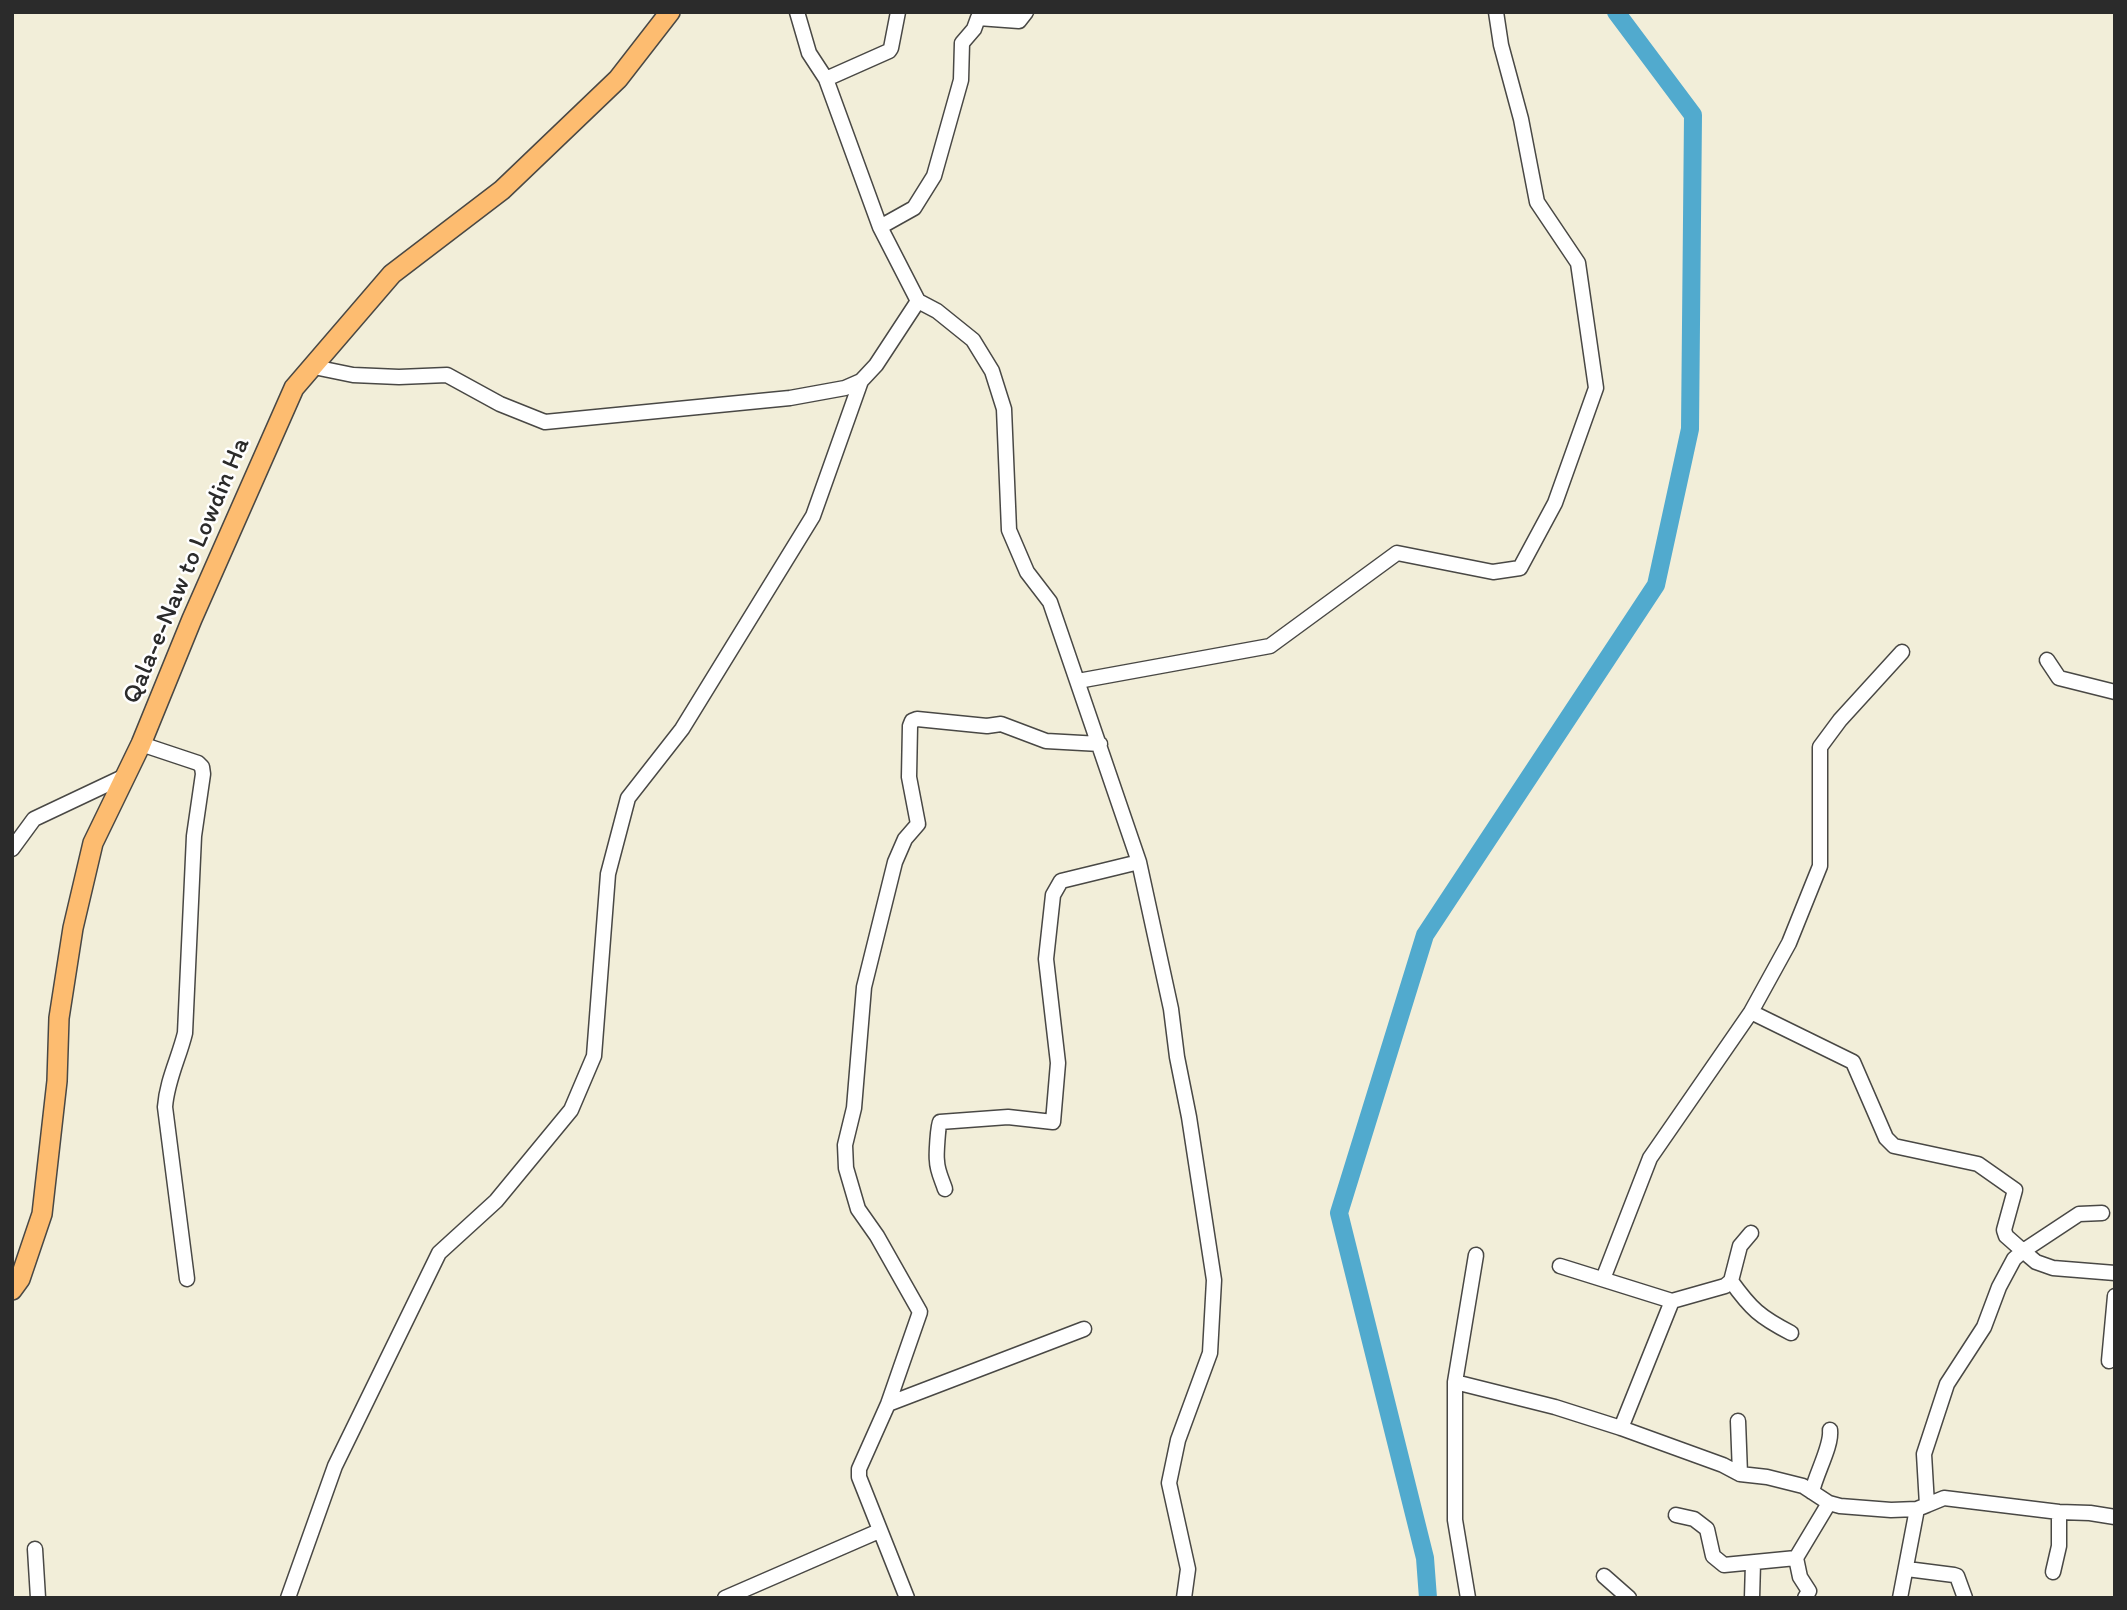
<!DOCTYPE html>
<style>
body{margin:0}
#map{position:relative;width:2127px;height:1610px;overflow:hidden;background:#f2eed9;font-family:Itim,sans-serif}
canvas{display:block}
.frame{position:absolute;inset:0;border:14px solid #2b2b2b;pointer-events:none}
</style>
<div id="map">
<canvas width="2127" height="1610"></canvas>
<div class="frame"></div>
</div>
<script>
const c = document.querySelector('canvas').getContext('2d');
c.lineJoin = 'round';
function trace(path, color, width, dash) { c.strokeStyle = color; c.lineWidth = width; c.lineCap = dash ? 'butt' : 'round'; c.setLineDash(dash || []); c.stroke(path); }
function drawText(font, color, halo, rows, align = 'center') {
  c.font = font + ' Itim,sans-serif'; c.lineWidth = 5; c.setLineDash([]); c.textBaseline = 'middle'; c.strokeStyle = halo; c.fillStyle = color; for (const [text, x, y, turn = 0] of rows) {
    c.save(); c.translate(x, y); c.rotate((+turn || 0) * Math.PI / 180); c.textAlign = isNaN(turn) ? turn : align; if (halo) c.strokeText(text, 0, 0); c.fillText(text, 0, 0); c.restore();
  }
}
trace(new Path2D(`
 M 1428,1598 L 1425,1558 L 1339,1213 L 1425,935 L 1656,585 L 1690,429 L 1693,115 L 1616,12`), '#51aace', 18);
const minor = new Path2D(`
 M 797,12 L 809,53 L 826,79 L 880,227 L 918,301 L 937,311 L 973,340 L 992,371 L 1004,409 L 1009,530 L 1027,572 L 1050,602 L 1139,862 L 1171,1009 L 1177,1057 L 1189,1117 L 1214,1280 L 1210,1353 L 1178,1440 L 1169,1483 L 1188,1569 L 1184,1598
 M 826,79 L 889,51 L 891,48 L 898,12
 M 880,227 L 914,208 L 934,176 L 961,80 L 962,43 L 974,29 L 978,18 L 1019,21 L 1026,12
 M 314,367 L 353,375 L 399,377 L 447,375 L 500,404 L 545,422 L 790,398 L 845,388 L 861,381 L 876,365 L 918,301
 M 2047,660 L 2059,678 L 2115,692
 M 1078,681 L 1270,646 L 1397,553 L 1493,572 L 1520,568 L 1555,503 L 1596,388 L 1578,263 L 1537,202 L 1521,119 L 1501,45 L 1496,12
 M 141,744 L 198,763 L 202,767 L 203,774 L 194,836 L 185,1033 C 179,1058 167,1080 165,1107 L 187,1279
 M 12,849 L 34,819 L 125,776
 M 1751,1012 L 1853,1062 L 1886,1138 L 1894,1146 L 1978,1164 L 2015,1190 L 2004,1230 L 2006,1236 L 2023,1251 L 2079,1214 L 2102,1213
 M 945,1189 C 942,1180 937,1170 937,1161 C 936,1156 938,1125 940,1122 L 1008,1117 L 1053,1122 L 1058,1063 L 1046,959 L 1053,895 L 1061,881 L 1139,862
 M 1560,1266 L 1672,1301 L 1725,1286 L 1731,1281 L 1740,1246 L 1751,1233
 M 2115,1273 L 2053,1268 L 2036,1262 L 2023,1251 L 2014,1259 L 1999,1287 L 1984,1327 L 1947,1384 L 1924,1454 L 1927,1505 L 1944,1498 L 2059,1512 L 2090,1513 L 2115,1517
 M 1603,1279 L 1650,1158 L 1751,1012 L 1789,943 L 1820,866 L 1820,747 L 1840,720 L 1902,652
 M 1731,1281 C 1751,1309 1760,1317 1791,1333
 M 2109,1361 L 2115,1296
 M 1455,1382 L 1555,1407 L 1621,1428 L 1723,1465 L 1740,1474 L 1767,1477 L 1803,1486 L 1829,1503 L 1840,1506 L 1891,1510 L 1917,1509 L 1927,1505
 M 888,1404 L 1084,1329
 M 1738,1421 L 1740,1474
 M 1621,1428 L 1672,1301
 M 1812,1492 C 1816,1473 1832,1446 1830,1430
 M 1676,1515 L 1694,1519 L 1707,1529 L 1713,1556 L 1724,1565 L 1796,1558
 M 35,1549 L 38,1598
 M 1907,1569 L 1954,1575 L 1957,1576 L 1965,1598
 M 2053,1572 L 2059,1546 L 2059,1512
 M 1604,1576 L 1629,1598
 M 288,1598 L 335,1466 L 439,1253 L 496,1201 L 571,1110 L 594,1056 L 608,874 L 628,798 L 682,729 L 813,516 L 861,381
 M 725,1598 L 879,1531
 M 907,1598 L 859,1477 L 859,1469 L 888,1404 L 920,1312 L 877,1236 L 858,1209 L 846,1168 L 845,1145 L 854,1108 L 864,987 L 895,862 L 905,839 L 918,824 L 909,777 L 910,726 L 912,721 L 917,719 L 987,726 L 1001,724 L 1046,741 L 1100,744
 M 1468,1598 L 1455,1520 L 1455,1382 L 1476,1255
 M 1752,1598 L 1753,1563
 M 1805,1598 L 1809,1591 L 1800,1577 L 1796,1558 L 1829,1503
 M 1900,1598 L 1917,1509`);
const major = new Path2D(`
 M 12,1290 L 20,1279 L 42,1214 L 57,1081 L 59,1018 L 73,928 L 93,843 L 141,744 L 192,619 L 294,388 L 392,274 L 502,190 L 618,79 L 670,12`);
trace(minor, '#494845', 17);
trace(major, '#494845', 22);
trace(minor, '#fff', 14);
trace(major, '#fdbc70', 19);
drawText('26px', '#2b2b2b', '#fff', [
 ["Qala-e-Naw to Lowdin Ha",187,571,-67]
]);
</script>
